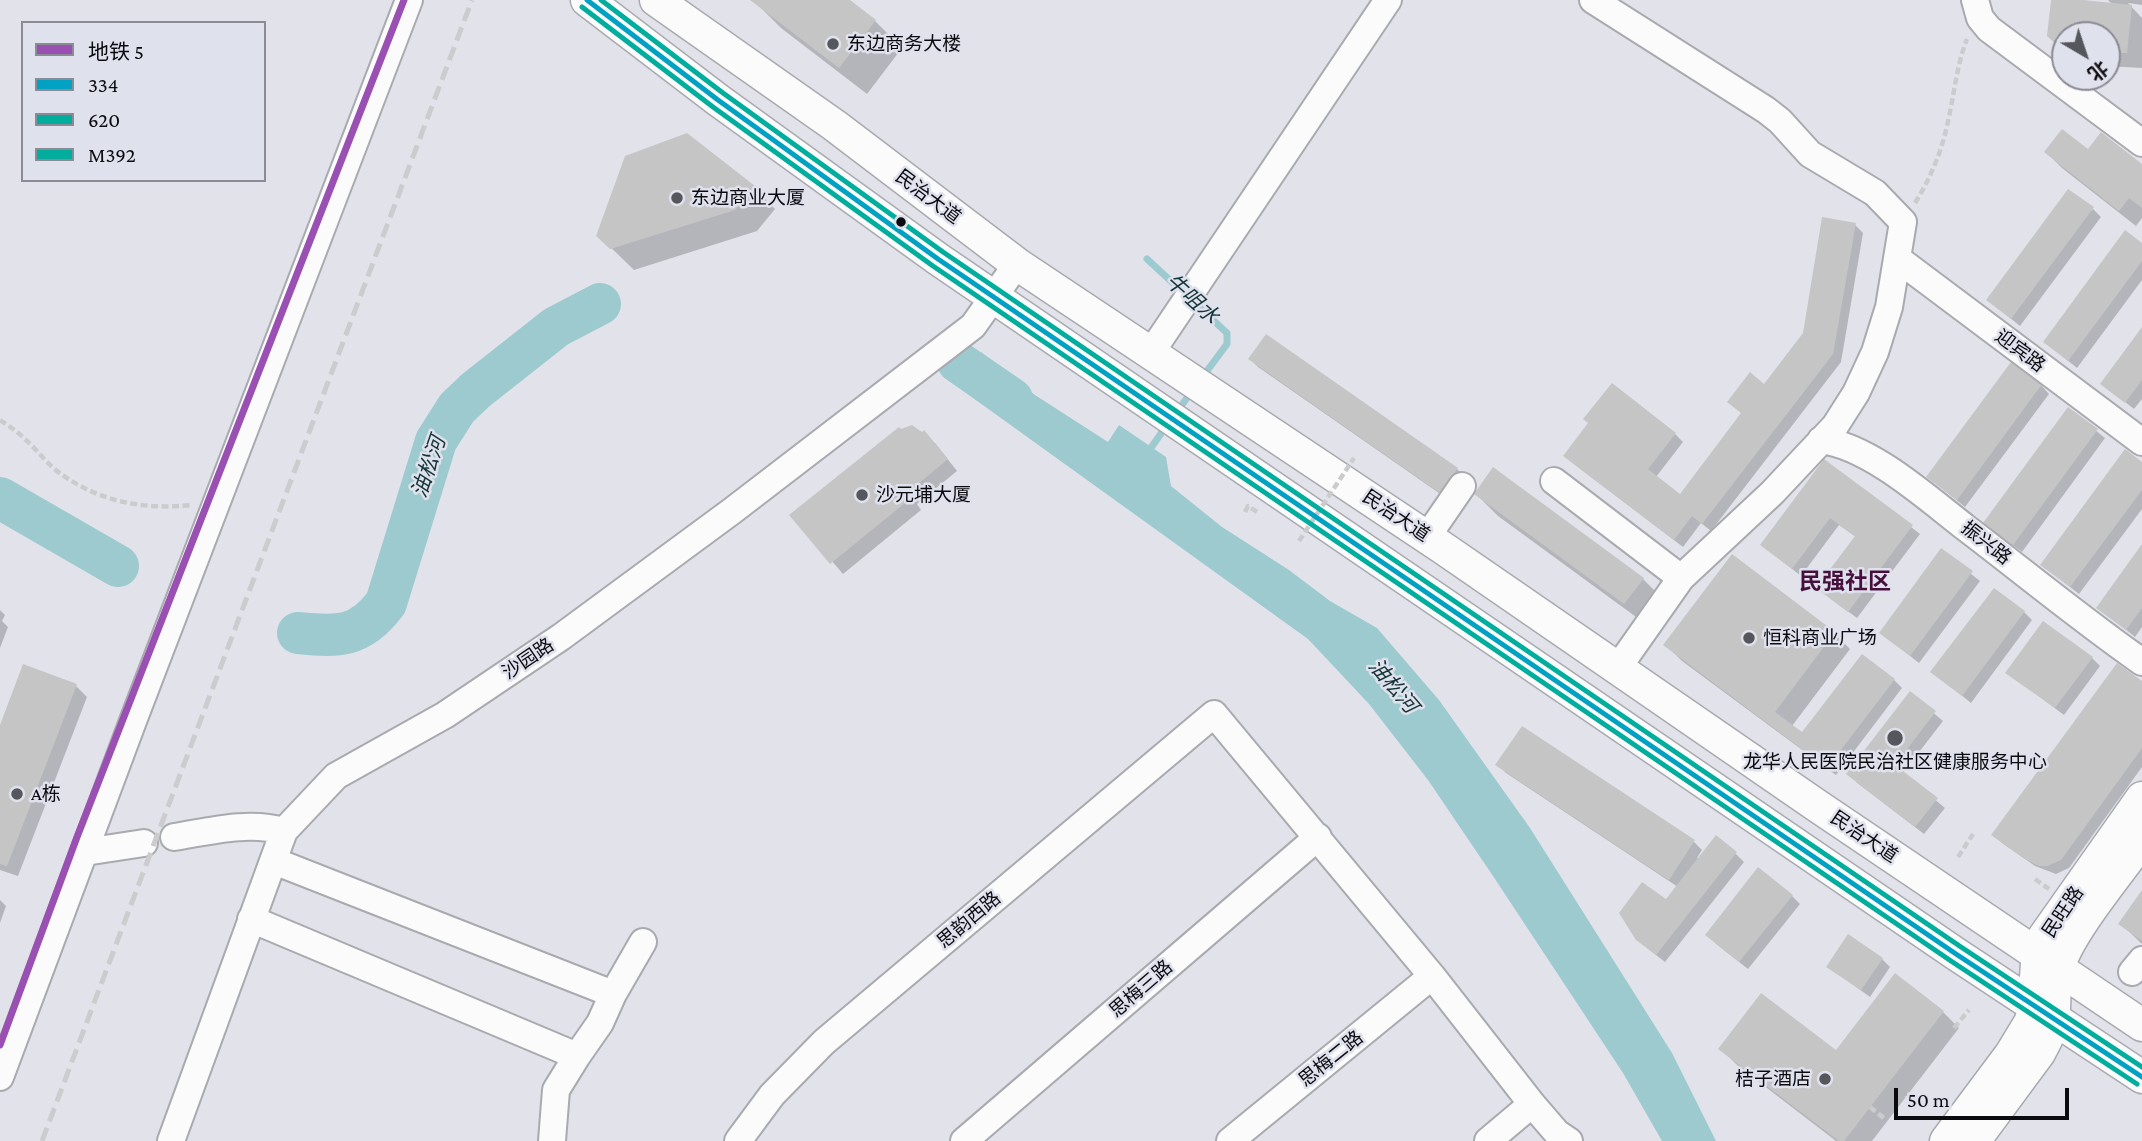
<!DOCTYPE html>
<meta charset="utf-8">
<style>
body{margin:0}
#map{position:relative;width:2142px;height:1141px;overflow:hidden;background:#e2e3ea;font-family:"Crimson Pro","Noto Sans SC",serif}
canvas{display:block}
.legend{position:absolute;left:21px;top:21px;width:245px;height:161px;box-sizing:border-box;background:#dfe1ed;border:2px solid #8a8b94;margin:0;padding:9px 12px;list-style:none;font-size:21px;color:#0b0b0f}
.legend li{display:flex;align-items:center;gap:14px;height:35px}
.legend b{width:35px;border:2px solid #8a8b94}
.north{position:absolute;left:2051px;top:21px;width:70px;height:70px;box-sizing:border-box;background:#dfe1ed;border:2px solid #8a8b94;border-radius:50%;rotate:141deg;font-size:19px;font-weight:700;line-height:28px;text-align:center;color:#0b0b0f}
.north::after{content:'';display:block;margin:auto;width:24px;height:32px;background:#56575c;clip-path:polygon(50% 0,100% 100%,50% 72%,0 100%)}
.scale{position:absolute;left:1894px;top:1088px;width:175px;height:32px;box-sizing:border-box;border:4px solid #0b0b0f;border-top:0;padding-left:9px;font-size:21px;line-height:24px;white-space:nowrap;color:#0b0b0f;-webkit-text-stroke:5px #dfe1ed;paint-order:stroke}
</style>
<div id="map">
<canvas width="2142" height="1141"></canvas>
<ul class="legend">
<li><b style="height:9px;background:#9950b2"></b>地铁 5</li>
<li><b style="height:9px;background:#01a1c4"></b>334</li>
<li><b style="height:9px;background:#01ad9c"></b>620</li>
<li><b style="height:9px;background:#01ad9c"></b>M392</li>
</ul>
<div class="north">北</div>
<div class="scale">50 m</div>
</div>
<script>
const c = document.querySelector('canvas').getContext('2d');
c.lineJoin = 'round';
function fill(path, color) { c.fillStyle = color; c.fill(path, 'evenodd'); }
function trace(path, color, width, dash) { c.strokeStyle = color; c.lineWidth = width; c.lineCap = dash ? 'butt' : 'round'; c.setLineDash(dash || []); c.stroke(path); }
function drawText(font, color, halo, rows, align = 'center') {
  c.font = font + ' "Crimson Pro","Noto Sans SC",serif'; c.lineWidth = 5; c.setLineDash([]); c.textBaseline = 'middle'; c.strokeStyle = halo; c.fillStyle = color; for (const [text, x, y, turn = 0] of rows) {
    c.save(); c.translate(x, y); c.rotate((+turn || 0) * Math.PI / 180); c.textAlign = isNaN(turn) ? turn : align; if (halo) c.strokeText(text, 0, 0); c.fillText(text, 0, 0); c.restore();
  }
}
fill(new Path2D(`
 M 981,352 L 1035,395 L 1108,442 L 1119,425 L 1166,457 L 1171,486 L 1222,527 L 1289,570 L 1330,601 L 1377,628 L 1439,700 L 1530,828 L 1672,1053 L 1716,1141 L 1662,1141 L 1623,1073 L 1493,876 L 1428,780 L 1369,704 L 1308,639 L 948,380 Z`), '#9dcacf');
fill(new Path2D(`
 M 753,0 L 847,0 L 875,21 L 902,48 L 867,94 L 781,28 Z
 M 2052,0 L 2113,5 L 2108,0 L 2142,0 L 2142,5 L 2128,3 L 2142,18 L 2142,68 L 2107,66 L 2107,35 L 2065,35 L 2065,51 L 2049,35 Z
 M 2088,151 L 2142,167 L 2142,218 L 2136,226 L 2062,168 L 2046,152 Z
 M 753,187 L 775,209 L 757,231 L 634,270 L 598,235 Z
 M 2093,209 L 2101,217 L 2020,326 L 1988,300 Z
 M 1855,225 L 1863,233 L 1841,362 L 1711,531 L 1701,523 L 1683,547 L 1574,464 L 1675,434 L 1683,442 L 1656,477 L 1681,496 L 1743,414 L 1729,402 L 1765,386 L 1804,334 Z
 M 2142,245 L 2142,280 L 2077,368 L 2045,342 Z
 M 2142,330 L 2142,399 L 2134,409 L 2102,384 Z
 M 1250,359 L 1457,469 L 1465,477 L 1449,500 L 1258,367 Z
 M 2041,385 L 2049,394 L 1965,507 L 1928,477 Z
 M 2069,409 L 2105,438 L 2022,552 L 1993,531 Z
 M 935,443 L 957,471 L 917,504 L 921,510 L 843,574 L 792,515 Z
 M 1825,461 L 1920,534 L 1857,618 L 1827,596 L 1856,537 L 1839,525 L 1801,576 L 1762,545 Z
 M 2142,464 L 2142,509 L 2079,594 L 2042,565 Z
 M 1476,494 L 1643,579 L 1665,601 L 1647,625 L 1498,516 Z
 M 2142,547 L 2142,627 L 2135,637 L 2098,607 Z
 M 1942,551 L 1980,581 L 1919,663 L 1881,633 Z
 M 0,610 L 5,615 L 2,621 L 8,627 L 0,648 Z
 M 2024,612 L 2032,620 L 1971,703 L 1933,672 Z
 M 1834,633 L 1850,649 L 1792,726 L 1802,734 L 1894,680 L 1902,688 L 1836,775 L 1682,661 L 1666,645 Z
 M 2092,658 L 2100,666 L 2064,715 L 2008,673 Z
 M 2142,683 L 2142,767 L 2069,868 L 2056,874 L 2035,866 L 2002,843 L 1994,835 Z
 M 76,686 L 87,697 L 18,876 L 0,870 L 0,730 Z
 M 1910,693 L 1943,721 L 1903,773 L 1945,808 L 1924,834 L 1856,782 Z
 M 1498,765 L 1694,842 L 1702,850 L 1697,858 L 1699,859 L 1735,853 L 1744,862 L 1665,962 L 1647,948 L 1666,902 L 1678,887 L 1506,773 Z
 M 2142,893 L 2142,944 L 2121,924 Z
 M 1792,896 L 1800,904 L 1748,969 L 1715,943 Z
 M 0,900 L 6,906 L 0,923 Z
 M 1882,959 L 1890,967 L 1870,997 L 1828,967 Z
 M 1943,1012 L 1959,1028 L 1872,1141 L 1836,1141 L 1737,1065 L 1721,1049 L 1836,1053 Z`), '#0003');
trace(new Path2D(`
 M 1147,259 L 1227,333 L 1227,344 L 1201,379
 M 1176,413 L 1192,391
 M 1148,452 L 1167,425`), '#9dcacf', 7);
trace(new Path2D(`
 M 958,362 L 1012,399
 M 0,498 L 118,566
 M 298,633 C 338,637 360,638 386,603 L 436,441 L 457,408 L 476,390 L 556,327 L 600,304`), '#9dcacf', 42);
fill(new Path2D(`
 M 750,0 L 850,0 L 876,20 L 839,68 Z
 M 2051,0 L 2083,0 L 2132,5 L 2127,53 L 2107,52 L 2107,35 L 2065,35 L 2065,50 L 2062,50 L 2047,36 Z
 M 2062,129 L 2088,149 L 2101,132 L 2142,164 L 2142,208 L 2129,198 L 2119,211 L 2044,152 Z
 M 687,133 L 755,186 L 735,210 L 610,249 L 596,236 L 625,156 Z
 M 2068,189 L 2094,207 L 2011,319 L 1986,300 Z
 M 1822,217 L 1856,223 L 1833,354 L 1702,524 L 1692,516 L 1674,540 L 1563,456 L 1588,423 L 1583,419 L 1612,383 L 1676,433 L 1648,469 L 1680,494 L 1741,413 L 1727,402 L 1750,372 L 1764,384 L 1803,333 Z
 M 2125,230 L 2142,243 L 2142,261 L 2068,361 L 2043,342 Z
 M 2142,327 L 2142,380 L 2125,403 L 2100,384 Z
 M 1266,334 L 1458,468 L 1440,493 L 1248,359 Z
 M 2011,362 L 2042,384 L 1957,500 L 1926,477 Z
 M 2068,407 L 2098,429 L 2013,545 L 1983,523 Z
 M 912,425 L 922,432 L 924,430 L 948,459 L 907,493 L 911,498 L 830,564 L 789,515 L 899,427 L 901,429 Z
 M 2125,449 L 2142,462 L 2142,490 L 2070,587 L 2040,565 Z
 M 1824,459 L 1913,525 L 1848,612 L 1816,588 L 1855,536 L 1830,518 L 1792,569 L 1760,545 Z
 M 1493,467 L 1644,578 L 1624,604 L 1474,494 Z
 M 2142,544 L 2142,608 L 2126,630 L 2096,608 Z
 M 1941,548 L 1973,571 L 1910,656 L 1879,633 Z
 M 1732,554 L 1835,632 L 1775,712 L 1802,732 L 1862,654 L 1895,679 L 1827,768 L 1663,645 Z
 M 1994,588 L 2025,611 L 1962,696 L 1930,672 Z
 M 2043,621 L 2093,657 L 2055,708 L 2005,673 Z
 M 2117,663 L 2142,681 L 2142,748 L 2061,860 L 2047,866 L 2039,866 L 2025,859 L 1991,835 Z
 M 23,664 L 77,684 L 7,866 L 0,864 L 0,725 Z
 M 1910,691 L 1936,711 L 1895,765 L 1938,798 L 1915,827 L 1846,774 Z
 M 1522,726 L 1695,840 L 1669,880 L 1495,765 Z
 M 1716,835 L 1737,852 L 1656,955 L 1636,940 L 1619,913 L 1642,882 L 1666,899 Z
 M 1758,867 L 1793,895 L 1739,962 L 1705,935 Z
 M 2142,890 L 2142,941 L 2118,924 Z
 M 1848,934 L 1883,958 L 1861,990 L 1826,967 Z
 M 1895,973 L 1944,1011 L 1844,1141 L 1839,1141 L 1718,1049 L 1761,993 L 1836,1050 Z`), '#c5c5c6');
const minor = new Path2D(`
 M 1593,0 L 1766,110 L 1780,121 L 1810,154 L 1875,193 L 1903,222 L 1889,307 L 1875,352 L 1856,393 L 1835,426 L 1772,493 L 1681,578 L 1617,669
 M 1975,0 L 1980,18 L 1989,29 L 2142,143
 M 1898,259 L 2142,442
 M 1150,354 L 1388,0
 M 1821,440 C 1871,447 1926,497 1966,528 C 2025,573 2082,620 2142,662
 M 1554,481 L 1681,578
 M 1427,537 L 1462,486
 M 174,837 C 211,831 248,821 284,831
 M 85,852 L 144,843
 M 274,861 L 613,994
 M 251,919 L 577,1056
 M 2132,972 L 2142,960
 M 0,1077 L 133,721 L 409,0
 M 171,1141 L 284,831 L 336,776 L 445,715 L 561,637 L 732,511 L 973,326 L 1017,264
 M 552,1141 L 556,1090 L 577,1056 L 600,1023 L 613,994 L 643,942
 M 738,1141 L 772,1095 L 824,1042 L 1214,714 L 1432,976 L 1532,1104 L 1557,1133 L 1569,1141
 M 964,1141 L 1318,837
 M 1230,1141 L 1432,976
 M 1488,1141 L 1532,1104`);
const major = new Path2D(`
 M 587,0 L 718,100 L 938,259 L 1956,954 L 2142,1077
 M 656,0 L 834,125 L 1017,264 L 1443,548 L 1816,805 L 2142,1025
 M 1946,1141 L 2011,1054 L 2031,1021 L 2034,1006 L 2037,963 L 2044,937 L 2142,798
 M 1974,1141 L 2039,1053 C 2045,1042 2051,1031 2053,1018 C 2056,1001 2052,983 2059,965 C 2072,928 2118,874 2142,840`);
trace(minor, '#a9aaaf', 30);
trace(major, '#a9aaaf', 35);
trace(new Path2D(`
 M 1915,203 C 1930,179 1941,153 1947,126 C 1954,97 1956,67 1967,39
 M 0,420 C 9,426 18,432 26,440 C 38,451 48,465 61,474 C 100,502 145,510 191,505
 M 1245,512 L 1248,506 L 1257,512
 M 1958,857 L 1973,834
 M 2035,879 L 2049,889
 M 1954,1028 L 1969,1010
 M 1870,1107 L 1885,1119`), '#cbcbcd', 4.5, [7, 3.5]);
trace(minor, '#fbfbfc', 26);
trace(major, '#fbfbfc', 32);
trace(new Path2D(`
 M 42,1141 L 472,0`), '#ccccce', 5, [14, 7]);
trace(new Path2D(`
 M 1299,541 L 1354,458`), '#cbcbcd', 4.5, [7, 3.5]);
trace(new Path2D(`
 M 587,0 L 718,100 L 938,259 L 1956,954 L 2142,1077`), '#01a1c4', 5);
trace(new Path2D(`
 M 582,7 L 713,107 L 933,266 L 1951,961 L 2137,1084`), '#01ad9c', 5);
trace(new Path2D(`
 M 601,0 L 723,93 L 943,252 L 1961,947 L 2142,1067`), '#01ad9c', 5);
trace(new Path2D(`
 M 0,1045 L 77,837 L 404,0`), '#9950b2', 7);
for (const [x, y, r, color] of [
 [833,44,7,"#56575c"],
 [677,198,7,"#56575c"],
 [901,222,6,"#0b0b0f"],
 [862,495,7,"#56575c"],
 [1749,638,7,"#56575c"],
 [1895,738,9,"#56575c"],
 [17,794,7,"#56575c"],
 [1825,1079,7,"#56575c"]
]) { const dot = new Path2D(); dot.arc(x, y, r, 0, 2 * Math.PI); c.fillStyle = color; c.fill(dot); trace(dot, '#dfe1ed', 2.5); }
drawText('19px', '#0b0b0f', '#dfe1ed', [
 ["东边商务大楼",847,44],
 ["东边商业大厦",691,198],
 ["沙元埔大厦",876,495],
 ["恒科商业广场",1763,638],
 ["龙华人民医院民治社区健康服务中心",1895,762,"center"],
 ["A栋",31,794],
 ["桔子酒店",1811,1079,"right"]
], 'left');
drawText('19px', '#0b0b0f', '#dfe1ed', [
 ["民治大道",928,197,37],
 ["迎宾路",2020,351,37],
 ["民治大道",1396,516,34],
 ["振兴路",1986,543,38],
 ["沙园路",528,659,-34],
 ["民治大道",1864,837,34],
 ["民旺路",2063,912,-56],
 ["思韵西路",969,920,-40],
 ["思梅三路",1141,989,-41],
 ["思梅二路",1331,1059,-39]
]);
drawText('italic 21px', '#143537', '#dfe1ed', [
 ["牛咀水",1192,299,42],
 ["油松河",429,467,-71],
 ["油松河",1393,686,50]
]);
drawText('bold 23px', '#46103d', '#dfe1ed', [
 ["民强社区",1845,582]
]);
</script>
